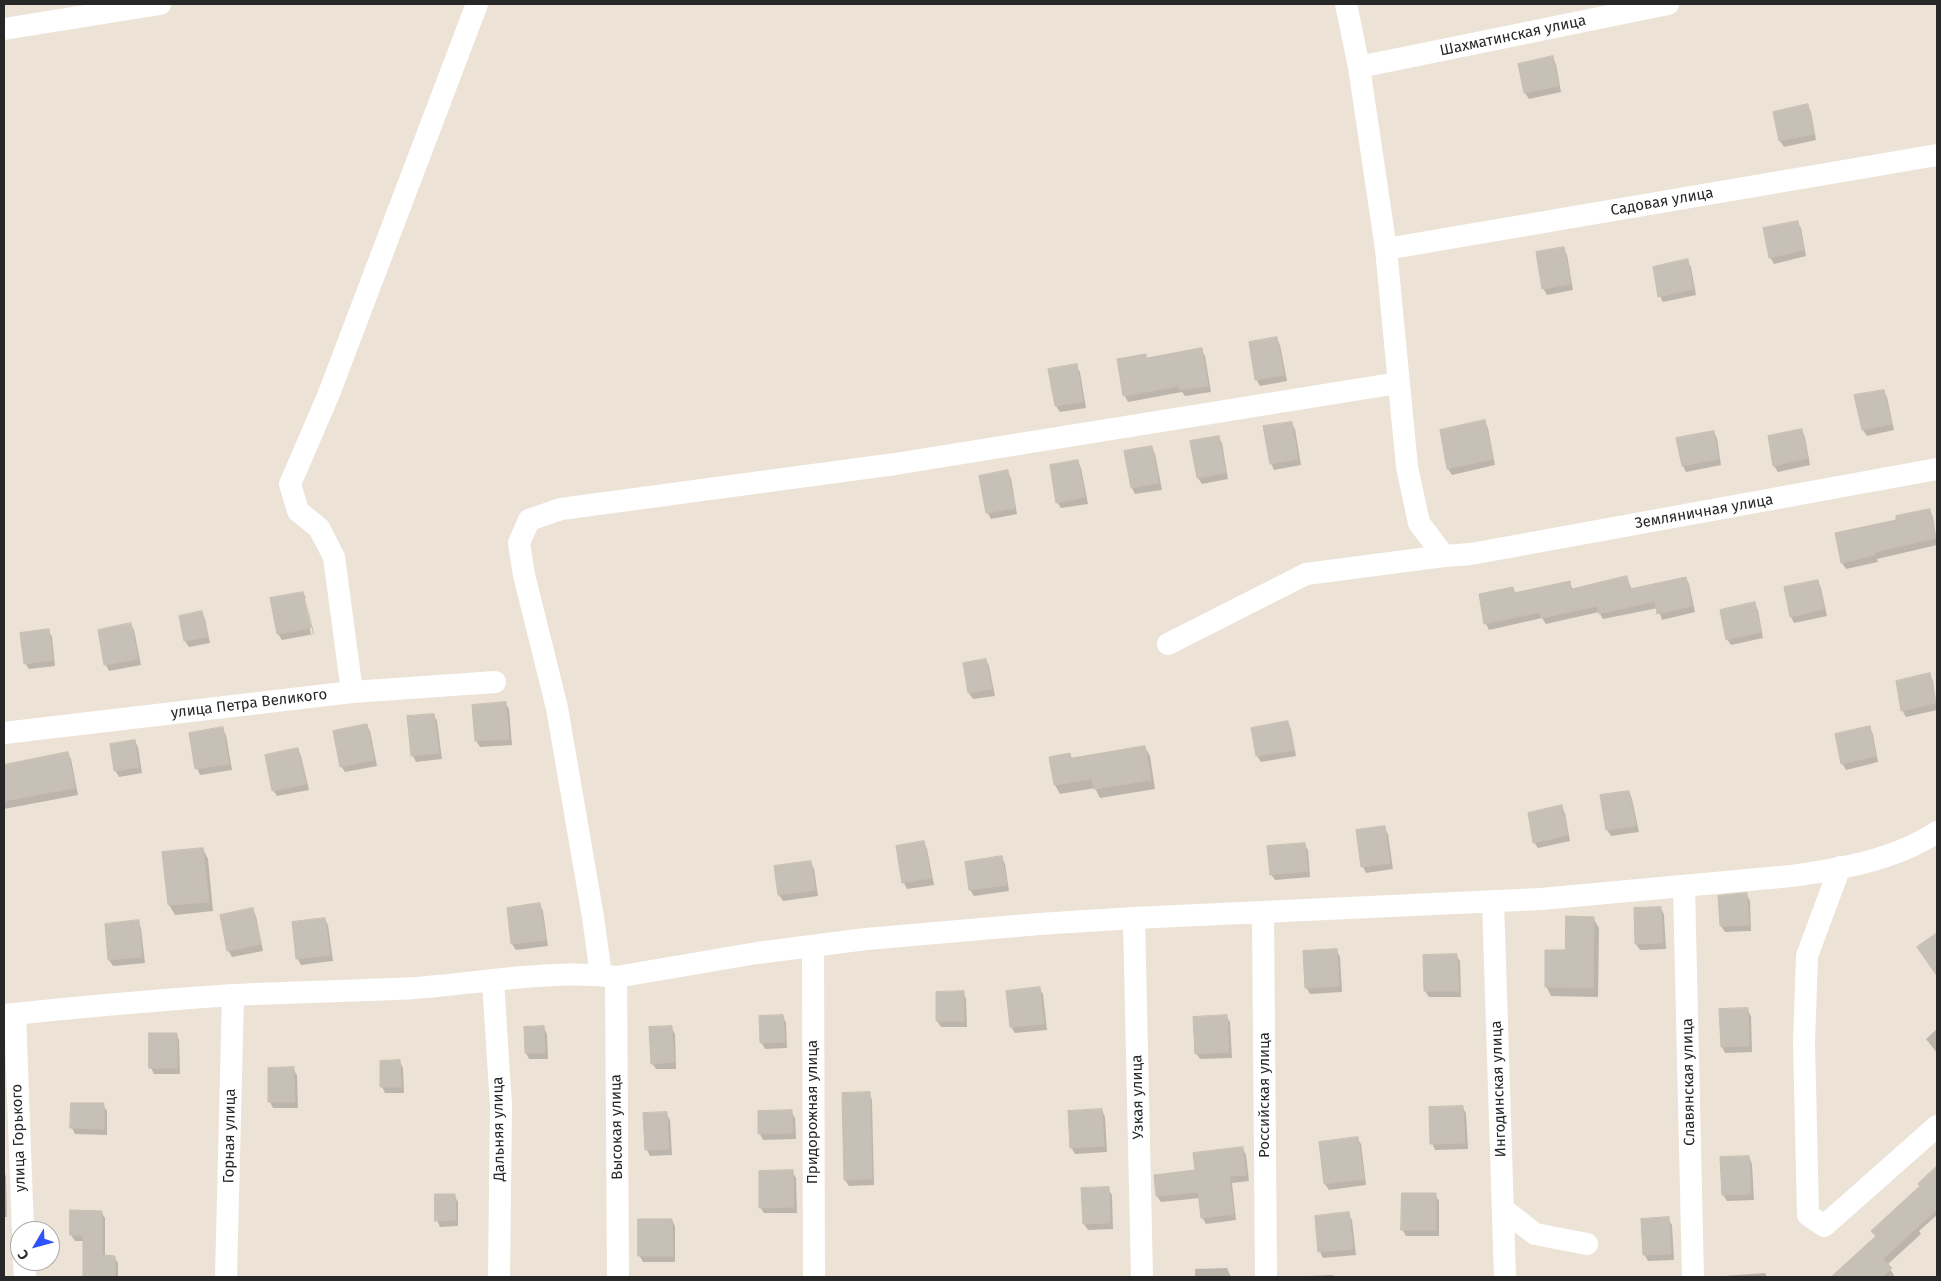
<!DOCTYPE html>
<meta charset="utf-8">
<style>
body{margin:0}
#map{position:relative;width:1941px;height:1281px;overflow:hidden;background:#ece3d6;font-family:"Fira Sans",sans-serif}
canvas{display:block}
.frame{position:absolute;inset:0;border:5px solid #272727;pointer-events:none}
.north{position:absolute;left:10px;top:1221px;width:50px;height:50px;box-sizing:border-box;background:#fff;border:1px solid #a9a9a9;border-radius:50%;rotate:233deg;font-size:14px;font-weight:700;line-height:20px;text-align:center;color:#272727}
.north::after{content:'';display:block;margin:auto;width:18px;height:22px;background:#3053ff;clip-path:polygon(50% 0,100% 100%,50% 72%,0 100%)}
</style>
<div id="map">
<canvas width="1941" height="1281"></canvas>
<div class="frame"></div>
<div class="north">С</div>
</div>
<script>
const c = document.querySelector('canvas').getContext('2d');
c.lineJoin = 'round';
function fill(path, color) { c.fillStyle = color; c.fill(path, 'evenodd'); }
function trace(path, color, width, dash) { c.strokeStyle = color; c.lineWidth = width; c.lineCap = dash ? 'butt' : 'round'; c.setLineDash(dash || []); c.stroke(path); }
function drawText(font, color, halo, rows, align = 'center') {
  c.font = font + ' "Fira Sans",sans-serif'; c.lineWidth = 4; c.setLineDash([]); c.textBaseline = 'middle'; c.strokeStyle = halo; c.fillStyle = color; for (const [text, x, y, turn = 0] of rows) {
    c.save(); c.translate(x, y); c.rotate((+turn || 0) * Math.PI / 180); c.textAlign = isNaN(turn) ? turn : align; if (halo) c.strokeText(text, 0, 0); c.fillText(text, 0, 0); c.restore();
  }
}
fill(new Path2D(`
 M 1552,58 L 1556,64 L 1561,92 L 1529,99 L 1525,93 L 1520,65 Z
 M 1807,105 L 1811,112 L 1816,140 L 1784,147 L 1780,141 Z
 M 1797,222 L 1801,228 L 1806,256 L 1774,264 L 1770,257 Z
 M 1563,248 L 1567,255 L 1573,290 L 1547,295 L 1543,288 Z
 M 1687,261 L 1691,267 L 1696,295 L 1663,302 L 1660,296 Z
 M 1277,339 L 1280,345 L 1287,381 L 1260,386 L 1256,379 Z
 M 1201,350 L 1205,356 L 1211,392 L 1185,396 L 1182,392 L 1128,402 L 1125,396 L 1145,355 L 1147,359 Z
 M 1076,366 L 1080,372 L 1086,408 L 1060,412 L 1056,406 L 1050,370 Z
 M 1883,391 L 1887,397 L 1894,430 L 1867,436 L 1863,430 Z
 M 1484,422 L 1488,428 L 1495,465 L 1452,475 L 1448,469 Z
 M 1291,423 L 1295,429 L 1301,465 L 1274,470 L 1271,463 Z
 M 1801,430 L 1805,437 L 1810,465 L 1778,472 L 1774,466 L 1769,437 Z
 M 1713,432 L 1717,438 L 1721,465 L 1686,472 L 1683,466 Z
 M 1218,437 L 1222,443 L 1228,479 L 1202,484 L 1198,478 Z
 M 1152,448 L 1155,454 L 1162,490 L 1135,494 L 1132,488 L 1126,452 Z
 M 1078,462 L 1081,468 L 1088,504 L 1061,508 L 1057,502 Z
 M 1007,472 L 1011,478 L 1017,514 L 991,519 L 987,512 Z
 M 1929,510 L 1933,517 L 1937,545 L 1877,559 L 1878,562 L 1846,569 L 1842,563 Z
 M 1627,578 L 1632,590 L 1686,578 L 1689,584 L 1695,612 L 1662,620 L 1658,608 L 1603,619 L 1599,612 L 1546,624 L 1542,618 L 1489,630 L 1486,624 L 1480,595 L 1513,588 L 1516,594 L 1569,583 L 1573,589 Z
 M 1818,581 L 1821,588 L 1827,616 L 1794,623 L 1791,617 Z
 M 303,593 L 306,598 L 303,598 L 311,634 L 313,634 L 306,599 L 314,634 L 282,640 L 278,634 Z
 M 1754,604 L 1758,610 L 1763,638 L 1731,645 L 1727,639 Z
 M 202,613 L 205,619 L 210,643 L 189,647 L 185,641 L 180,617 Z
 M 130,624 L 134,630 L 141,665 L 109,671 L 106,665 L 99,631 Z
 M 48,630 L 52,637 L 55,666 L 29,669 L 25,663 Z
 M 986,660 L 989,666 L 995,696 L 973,699 L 969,693 L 964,664 Z
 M 1930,675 L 1933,681 L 1937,710 L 1906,717 L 1902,710 Z
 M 505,703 L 509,709 L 512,745 L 480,747 L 476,741 Z
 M 434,715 L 437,721 L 442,759 L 416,762 L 413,756 Z
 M 1288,723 L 1291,729 L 1296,756 L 1261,762 L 1257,756 L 1253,729 Z
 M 366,725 L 370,731 L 377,766 L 345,772 L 341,766 Z
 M 222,728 L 226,735 L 232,770 L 200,775 L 197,768 Z
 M 1869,728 L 1873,734 L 1878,762 L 1846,770 L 1842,763 Z
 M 135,741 L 138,747 L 142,773 L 119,777 L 115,770 Z
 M 1145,747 L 1150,756 L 1155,789 L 1100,798 L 1095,788 L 1060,794 L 1055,785 L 1070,754 L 1072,759 Z
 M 298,749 L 301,756 L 309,790 L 277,796 L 273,790 Z
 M 67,753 L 71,759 L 78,795 L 4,809 L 4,766 Z
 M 1629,792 L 1632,799 L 1639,832 L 1611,836 L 1607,830 L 1601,796 Z
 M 1561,807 L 1565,813 L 1570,841 L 1538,848 L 1534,842 Z
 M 1384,827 L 1388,834 L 1393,869 L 1366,873 L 1363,867 Z
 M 924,843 L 927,849 L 934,885 L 907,889 L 904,883 L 897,847 Z
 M 1304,844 L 1308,850 L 1310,877 L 1275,880 L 1271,874 Z
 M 203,849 L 208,859 L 213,911 L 175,915 L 169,905 L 164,853 Z
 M 1002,858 L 1005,864 L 1009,891 L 974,896 L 970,890 L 966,863 Z
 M 810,862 L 814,869 L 818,896 L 783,901 L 779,895 Z
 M 1747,895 L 1750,901 L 1751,931 L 1725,932 L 1721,926 Z
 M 540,905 L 543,911 L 548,946 L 516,950 L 512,944 Z
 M 1661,908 L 1664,915 L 1666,949 L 1640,950 L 1636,944 Z
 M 252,909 L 256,916 L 263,951 L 232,957 L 228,950 Z
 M 1593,918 L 1599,928 L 1598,997 L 1551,996 L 1546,986 L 1567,951 Z
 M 325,919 L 328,925 L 333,961 L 301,965 L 297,958 Z
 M 138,922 L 141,928 L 145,963 L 113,966 L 109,960 Z
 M 1337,951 L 1340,957 L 1342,992 L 1310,994 L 1306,987 Z
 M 1456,955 L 1460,961 L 1461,997 L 1429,997 L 1425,991 Z
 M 1039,988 L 1043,994 L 1047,1030 L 1015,1033 L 1011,1027 Z
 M 963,992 L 966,999 L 967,1027 L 941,1027 L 937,1021 L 937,993 Z
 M 1747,1009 L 1751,1016 L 1752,1052 L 1725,1053 L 1722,1047 Z
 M 783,1016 L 786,1023 L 787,1048 L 765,1049 L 761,1042 Z
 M 1226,1016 L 1230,1022 L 1232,1058 L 1200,1059 L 1196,1053 Z
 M 671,1027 L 675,1034 L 676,1069 L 656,1069 L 652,1063 Z
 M 544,1028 L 547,1034 L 548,1059 L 529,1059 L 526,1053 Z
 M 1937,1029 L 1937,1053 L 1926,1039 Z
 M 176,1034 L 179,1040 L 180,1074 L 154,1074 L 151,1068 Z
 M 400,1062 L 403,1068 L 404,1093 L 385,1093 L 382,1087 Z
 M 293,1069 L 297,1075 L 298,1108 L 273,1108 L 270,1102 Z
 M 869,1093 L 872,1100 L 874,1185 L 849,1186 L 845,1180 Z
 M 72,1104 L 103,1105 L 107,1111 L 107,1135 L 75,1134 L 72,1128 Z
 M 1462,1107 L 1466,1113 L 1468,1149 L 1435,1150 L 1432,1143 Z
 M 1102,1110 L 1105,1117 L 1107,1152 L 1075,1154 L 1071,1147 Z
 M 791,1111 L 795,1118 L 796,1139 L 763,1140 L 760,1134 Z
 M 666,1113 L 670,1120 L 672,1155 L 650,1156 L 647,1150 Z
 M 1357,1138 L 1361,1144 L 1366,1185 L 1329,1190 L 1325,1184 Z
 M 1243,1149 L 1246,1155 L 1249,1181 L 1232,1183 L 1236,1220 L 1206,1224 L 1202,1217 L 1200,1198 L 1161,1202 L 1157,1196 L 1197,1171 Z
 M 1749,1157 L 1752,1164 L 1754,1200 L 1727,1201 L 1723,1195 Z
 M 1937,1167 L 1937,1215 L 1919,1231 L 1921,1234 L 1887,1265 L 1894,1275 L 1892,1277 L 1839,1277 L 1837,1274 L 1876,1237 L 1873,1231 L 1921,1187 L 1919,1184 Z
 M 792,1172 L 796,1178 L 797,1213 L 764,1213 L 760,1207 Z
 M 4,1173 L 6,1176 L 7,1217 L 4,1217 Z
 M 1108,1189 L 1112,1195 L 1113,1229 L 1088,1230 L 1084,1224 L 1082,1190 Z
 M 454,1195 L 458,1202 L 458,1226 L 440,1227 L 437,1220 Z
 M 1435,1195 L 1439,1201 L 1439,1236 L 1406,1236 L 1402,1229 Z
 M 101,1212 L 105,1218 L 105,1257 L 114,1257 L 118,1263 L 118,1277 L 84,1277 L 84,1241 L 75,1241 L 71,1235 Z
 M 1348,1214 L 1352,1220 L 1356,1255 L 1323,1258 L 1320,1252 L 1317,1217 Z
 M 1668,1219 L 1672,1225 L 1674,1260 L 1648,1261 L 1644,1254 Z
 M 672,1220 L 675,1226 L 675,1262 L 643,1262 L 639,1255 Z
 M 1227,1268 L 1231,1277 L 1195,1277 L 1195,1269 Z
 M 1765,1273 L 1767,1277 L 1724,1277 L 1724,1276 Z
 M 1333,1275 L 1334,1277 L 1307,1277 L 1307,1276 Z`), '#0003');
const building = new Path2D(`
 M 1553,56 L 1559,86 L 1524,93 L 1518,64 Z
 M 1808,104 L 1814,134 L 1779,141 L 1773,112 Z
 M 1798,221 L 1804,250 L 1769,258 L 1763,228 Z
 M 1564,247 L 1571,284 L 1542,289 L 1536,252 Z
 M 1688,259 L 1693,289 L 1658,297 L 1653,267 Z
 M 1277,337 L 1284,375 L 1255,380 L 1249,342 Z
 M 1202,348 L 1208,386 L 1180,390 L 1179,386 L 1123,396 L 1117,359 L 1146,354 L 1146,358 Z
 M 1077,364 L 1083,402 L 1055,406 L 1048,369 Z
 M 1884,390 L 1892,424 L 1862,430 L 1854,395 Z
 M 1485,420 L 1493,459 L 1447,469 L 1440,430 Z
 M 1292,422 L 1298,459 L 1270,464 L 1263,426 Z
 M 1802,429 L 1808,458 L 1773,466 L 1768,436 Z
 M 1714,431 L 1719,459 L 1682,466 L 1676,438 Z
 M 1219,436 L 1226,473 L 1197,478 L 1190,441 Z
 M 1152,446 L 1159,483 L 1131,488 L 1124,451 Z
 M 1078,460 L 1085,497 L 1056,503 L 1050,465 Z
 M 1008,470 L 1015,508 L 986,513 L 979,476 Z
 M 1930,509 L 1936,538 L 1875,552 L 1875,555 L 1841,563 L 1835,533 L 1896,520 L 1896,516 Z
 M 1627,576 L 1630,589 L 1686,577 L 1692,606 L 1657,614 L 1655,601 L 1599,614 L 1597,606 L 1541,618 L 1540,612 L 1484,624 L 1479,594 L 1513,587 L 1514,593 L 1570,581 L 1571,589 Z
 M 1818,580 L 1824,609 L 1790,617 L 1784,587 Z
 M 303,592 L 311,628 L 277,634 L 270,598 Z
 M 1755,602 L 1761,632 L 1726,640 L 1720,610 Z
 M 202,611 L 208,637 L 184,641 L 179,616 Z
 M 131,623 L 138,659 L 104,665 L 98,630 Z
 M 49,629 L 53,660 L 24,664 L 20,633 Z
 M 986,659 L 992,689 L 968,693 L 963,663 Z
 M 1930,673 L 1936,703 L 1901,711 L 1896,681 Z
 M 506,702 L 509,739 L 475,741 L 472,705 Z
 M 434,714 L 439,753 L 411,756 L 407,716 Z
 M 1288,721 L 1294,750 L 1256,756 L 1251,728 Z
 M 367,724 L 374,760 L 340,767 L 333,731 Z
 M 1870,726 L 1876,756 L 1841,764 L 1835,734 Z
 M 223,727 L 229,764 L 195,769 L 189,733 Z
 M 135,740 L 139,767 L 114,771 L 110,744 Z
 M 1145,746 L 1151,780 L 1094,789 L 1092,779 L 1054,785 L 1049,757 L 1070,753 L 1071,758 Z
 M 298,748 L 306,784 L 272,791 L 265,755 Z
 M 68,752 L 75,788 L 4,801 L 4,765 Z
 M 1629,791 L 1636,826 L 1606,830 L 1600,795 Z
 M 1562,805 L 1568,835 L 1533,843 L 1528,813 Z
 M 1385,826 L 1390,863 L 1361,867 L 1356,830 Z
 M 924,841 L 931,878 L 902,883 L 896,846 Z
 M 1305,843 L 1308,871 L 1270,875 L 1267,846 Z
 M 203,848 L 209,902 L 168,905 L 162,852 Z
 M 1002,856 L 1007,885 L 969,890 L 965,862 Z
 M 811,861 L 815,890 L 778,895 L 774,866 Z
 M 1747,893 L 1749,925 L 1720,926 L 1718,896 Z
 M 540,903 L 546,940 L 511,944 L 507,908 Z
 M 1661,907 L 1663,943 L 1635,944 L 1634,908 Z
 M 253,908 L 261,944 L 227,951 L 220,915 Z
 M 1566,916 L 1594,917 L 1593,988 L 1545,987 L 1545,950 L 1565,950 Z
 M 325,918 L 330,955 L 296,959 L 292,922 Z
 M 139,920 L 142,957 L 108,960 L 105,924 Z
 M 1937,933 L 1937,976 L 1917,947 Z
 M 1337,949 L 1339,986 L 1305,988 L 1303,951 Z
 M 1457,954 L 1459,991 L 1424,991 L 1423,955 Z
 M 1040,987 L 1044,1024 L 1010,1027 L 1006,991 Z
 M 964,991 L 964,1021 L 936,1021 L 936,992 Z
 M 1748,1008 L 1749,1046 L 1721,1047 L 1719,1009 Z
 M 783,1015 L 785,1042 L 760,1043 L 759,1016 Z
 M 1227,1015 L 1229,1052 L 1195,1054 L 1193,1017 Z
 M 544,1026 L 545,1053 L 525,1053 L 524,1027 Z
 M 672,1026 L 674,1062 L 651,1064 L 649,1027 Z
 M 149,1033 L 177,1033 L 177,1068 L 149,1068 Z
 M 400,1060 L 401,1087 L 380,1087 L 380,1061 Z
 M 294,1067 L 295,1102 L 268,1102 L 268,1068 Z
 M 870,1092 L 872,1179 L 844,1180 L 842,1093 Z
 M 71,1103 L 104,1103 L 104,1129 L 70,1128 Z
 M 1463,1106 L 1465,1143 L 1430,1144 L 1429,1107 Z
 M 1102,1109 L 1104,1146 L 1070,1148 L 1068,1111 Z
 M 792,1110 L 793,1133 L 758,1134 L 758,1111 Z
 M 667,1112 L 669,1149 L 645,1150 L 643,1113 Z
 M 1358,1137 L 1364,1179 L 1324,1184 L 1319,1142 Z
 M 1243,1147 L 1246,1175 L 1229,1176 L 1234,1214 L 1201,1218 L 1198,1192 L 1156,1196 L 1154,1175 L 1195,1170 L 1193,1153 Z
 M 1749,1156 L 1751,1194 L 1722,1195 L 1720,1157 Z
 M 1937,1166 L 1937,1209 L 1883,1259 L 1892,1268 L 1882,1277 L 1831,1277 L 1876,1236 L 1871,1231 L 1920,1186 L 1918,1184 Z
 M 793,1170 L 794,1207 L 759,1208 L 759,1171 Z
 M 1109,1187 L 1110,1223 L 1083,1224 L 1081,1188 Z
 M 1402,1193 L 1436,1193 L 1436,1230 L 1401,1230 Z
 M 435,1194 L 455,1194 L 456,1220 L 435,1221 Z
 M 70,1210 L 102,1211 L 102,1255 L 115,1256 L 115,1277 L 83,1277 L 83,1235 L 70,1235 Z
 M 1349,1212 L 1353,1249 L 1318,1252 L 1315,1216 Z
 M 1669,1217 L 1671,1254 L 1643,1255 L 1641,1219 Z
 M 638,1219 L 672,1219 L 673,1256 L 638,1256 Z`);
fill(building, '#c6c0b6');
trace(building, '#c7bfb0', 1);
trace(new Path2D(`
 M 1346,4 L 1359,67 L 1386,249 L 1407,467 L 1419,523 L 1444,556
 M 4,29 L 160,4
 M 1359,67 L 1668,4
 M 1386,249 L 1937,155
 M 1168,644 L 1306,574 L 1444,556 L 1471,554 L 1937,469
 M 352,692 L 334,557 L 319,528 L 298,511 L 290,484 L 328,396 L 477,4
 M 4,733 L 352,692 L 495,682
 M 1840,867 L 1807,956 L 1804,1042 L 1808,1215 L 1824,1226 L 1937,1126
 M 1684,886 L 1693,1277
 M 1493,901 L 1505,1277
 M 1263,913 L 1266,1277
 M 1134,918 L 1142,1277
 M 813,947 L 814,1277
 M 601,975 L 593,917 L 557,708 L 524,575 L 519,543 L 529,520 L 561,509 L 895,464 L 1398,383
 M 616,977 L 618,1277
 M 493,981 L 501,1105 L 499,1277
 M 15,1014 L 23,1231
 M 4,1015 C 80,1007 157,1000 234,995 C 294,992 355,991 415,988 C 482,983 549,969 616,977 L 757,953 L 866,939 L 1039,924 L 1134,918 L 1541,899 L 1791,876 C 1841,869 1895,860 1937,832
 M 1503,1209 L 1535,1234 L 1587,1244
 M 24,1261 L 25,1277
 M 226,1277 L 233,995`), '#fff', 22);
drawText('15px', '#272727', '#fff', [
 ["Шахматинская улица",1513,36,-12],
 ["Садовая улица",1662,202,-10],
 ["Земляничная улица",1704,512,-10],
 ["улица Петра Великого",249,704,-7],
 ["Славянская улица",1689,1082,-91],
 ["Ингодинская улица",1499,1089,-92],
 ["Российская улица",1265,1095,-90],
 ["Узкая улица",1138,1097,-91],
 ["Придорожная улица",813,1112,-90],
 ["Высокая улица",617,1127,-91],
 ["Дальняя улица",499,1129,-91],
 ["Горная улица",230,1136,-89],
 ["улица Горького",19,1138,-92]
]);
</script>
